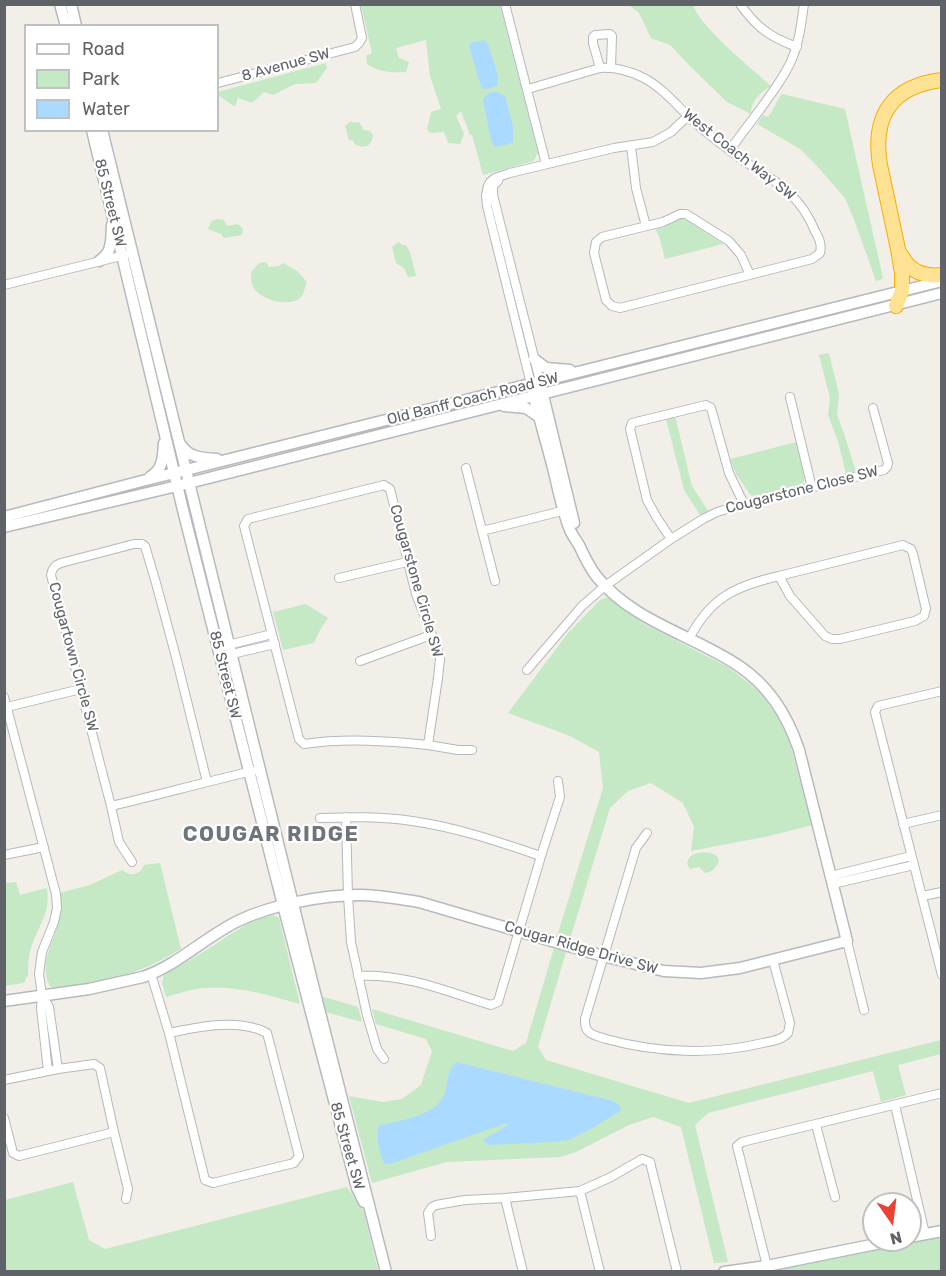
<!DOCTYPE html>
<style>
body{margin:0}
#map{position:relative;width:946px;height:1276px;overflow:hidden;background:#f1efe8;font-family:Rubik,sans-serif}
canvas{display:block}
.frame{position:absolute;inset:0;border:6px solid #5f6368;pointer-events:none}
.legend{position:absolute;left:24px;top:24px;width:195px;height:108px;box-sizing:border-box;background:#fff;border:2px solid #bfc1c3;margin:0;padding:8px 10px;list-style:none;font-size:18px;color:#5f6368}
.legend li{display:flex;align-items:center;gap:12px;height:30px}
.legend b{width:30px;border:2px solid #bfc1c3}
.north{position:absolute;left:862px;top:1192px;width:60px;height:60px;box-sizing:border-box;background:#fff;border:2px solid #bfc1c3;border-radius:50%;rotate:166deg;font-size:16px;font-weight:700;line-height:24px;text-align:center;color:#5f6368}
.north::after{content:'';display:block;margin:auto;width:21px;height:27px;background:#ea4335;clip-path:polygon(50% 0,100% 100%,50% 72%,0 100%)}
</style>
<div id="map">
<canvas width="946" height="1276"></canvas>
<div class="frame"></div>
<ul class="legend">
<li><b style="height:8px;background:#fff"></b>Road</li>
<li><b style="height:16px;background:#c5e8c5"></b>Park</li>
<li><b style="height:16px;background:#aadaff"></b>Water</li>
</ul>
<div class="north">N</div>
</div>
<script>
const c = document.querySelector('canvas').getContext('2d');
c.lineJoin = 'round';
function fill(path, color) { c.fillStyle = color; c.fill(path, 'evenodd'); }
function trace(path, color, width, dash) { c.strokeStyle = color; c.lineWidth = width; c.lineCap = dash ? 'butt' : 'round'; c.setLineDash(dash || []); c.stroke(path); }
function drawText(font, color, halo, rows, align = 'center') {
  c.font = font + ' Rubik,sans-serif'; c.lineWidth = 4.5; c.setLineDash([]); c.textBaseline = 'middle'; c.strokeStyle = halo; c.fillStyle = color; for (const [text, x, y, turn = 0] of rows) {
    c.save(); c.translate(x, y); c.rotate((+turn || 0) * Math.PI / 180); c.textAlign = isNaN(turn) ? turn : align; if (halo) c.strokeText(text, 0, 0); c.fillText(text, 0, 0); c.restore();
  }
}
fill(new Path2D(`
 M 361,5 L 500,5 L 538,152 L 534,161 L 483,175 L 472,135 L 470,135 L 461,111 L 456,116 L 464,134 L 460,144 L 448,143 L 444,132 L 430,133 L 427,129 L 431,112 L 441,109 L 430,76 L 426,40 L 396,48 L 399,58 L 409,62 L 406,72 C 392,73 378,72 367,64 L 366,56 L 372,53 Z
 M 629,5 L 693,5 C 700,27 752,69 771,86 C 760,93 751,100 751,114 L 727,102 L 691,67 L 670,45 L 651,38 L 639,13 Z
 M 326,63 L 327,68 L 316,83 L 295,84 L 273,95 L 264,92 L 252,103 L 238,98 L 235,107 L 218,95 L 218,92 Z
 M 782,94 L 845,109 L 883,278 L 880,280 L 876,281 L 855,222 L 845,198 L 817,166 L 800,149 L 757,124 L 763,115 L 768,117 C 774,110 776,101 782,94 Z
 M 351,121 L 354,123 L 359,122 L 362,126 L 363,130 L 370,131 L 373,135 C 372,147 364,149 354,144 L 354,141 L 349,140 L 345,126 Z
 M 217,219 L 224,220 L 227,226 L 238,224 L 243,229 L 242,235 L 224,238 L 221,234 L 208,229 L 211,222 Z
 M 680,219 L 685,219 L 723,244 L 665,259 L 659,236 L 655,229 L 664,227 Z
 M 399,242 L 402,245 L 406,245 L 410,252 L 416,276 L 408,277 L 404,268 L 396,263 L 392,247 Z
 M 266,262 L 269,267 L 279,266 L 283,263 L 297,271 L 307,282 C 305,286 304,293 302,296 C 292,309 258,300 253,286 C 251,282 251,276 251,272 L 259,263 Z
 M 829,353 L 839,394 L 837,415 L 844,433 L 856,472 L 846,474 L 838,441 L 828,415 L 830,398 L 819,355 Z
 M 675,416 L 692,486 L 708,511 L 700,515 L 684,490 L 666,419 Z
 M 797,442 L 805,477 L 803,483 L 758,497 L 757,495 L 752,496 L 749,493 L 736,474 L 730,459 Z
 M 608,597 L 632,616 L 644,624 L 728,667 L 750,684 L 761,694 L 777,716 L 789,740 L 812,825 L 769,836 L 691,851 L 694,827 L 683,803 L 651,783 L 628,791 L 610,808 L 571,936 L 571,940 L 570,940 L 557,936 L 603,788 L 599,752 L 570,736 L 508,713 L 568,633 L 600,600 Z
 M 306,604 L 328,618 L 320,630 L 314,643 L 283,650 L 273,612 Z
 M 698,853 C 707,852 718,852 719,862 C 715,868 713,872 705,873 L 699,867 L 690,869 L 687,864 C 688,857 692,854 698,853 Z
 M 160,863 L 181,949 C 166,958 150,966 134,972 C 108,981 81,984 54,988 L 50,986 C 39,964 51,948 57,927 C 60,915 60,905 59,893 L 90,885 L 122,870 C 131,877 140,875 144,865 Z
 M 16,882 L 20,895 L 47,888 C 51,914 38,925 31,948 C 28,957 28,967 28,976 L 26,977 L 25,982 L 23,983 L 5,986 L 5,883 Z
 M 274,915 L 279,918 L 300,1004 C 268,995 237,985 203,988 C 191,989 178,994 166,997 L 162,983 L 164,975 C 176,968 188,961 200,954 C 224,940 246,920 274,915 Z
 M 554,948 L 566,952 L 538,1047 L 546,1060 L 689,1103 L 941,1040 L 941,1054 L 898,1065 L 906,1095 L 881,1102 L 873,1071 L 708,1113 L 695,1125 L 728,1262 L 714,1263 L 681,1127 L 653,1117 L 629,1125 L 576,1152 L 560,1157 L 447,1162 L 372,1183 L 349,1096 L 383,1102 L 402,1099 L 421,1085 L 432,1051 L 426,1039 L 376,1024 L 372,1009 L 513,1051 L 526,1043 Z
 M 321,996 L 358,1007 L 362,1022 L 325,1012 Z
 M 73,1182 L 89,1240 L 105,1249 L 347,1187 L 364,1212 L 378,1271 L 5,1271 L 5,1200 Z
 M 941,1231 L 941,1271 L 724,1272 L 896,1240 L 910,1240 Z`), '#c5e8c5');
fill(new Path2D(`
 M 484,40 L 488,44 L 498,76 L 498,85 L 488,89 L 483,89 L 480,83 L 469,46 L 471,43 Z
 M 492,92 L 497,92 L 505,96 L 513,127 L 513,142 L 506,145 L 495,147 L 491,140 L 483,100 L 486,95 Z
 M 456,1062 L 613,1101 L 619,1105 L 621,1109 L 619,1112 L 587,1131 L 568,1140 L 551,1142 L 488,1145 L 483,1140 L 506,1126 L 507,1123 L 390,1164 L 384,1163 C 379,1151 376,1139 378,1126 C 397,1121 438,1116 445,1093 C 448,1083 447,1070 456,1062 Z`), '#aadaff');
const street = new Path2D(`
 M 505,4 L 546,164
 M 740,4 C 757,28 770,37 797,47
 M 600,68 L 593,43 L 593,37 L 595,35 L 610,34 L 612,36 L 611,67
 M 218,83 L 355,47 L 359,43 L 362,38 L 355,4
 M 528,89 L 600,68 C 615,67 630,71 644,78 C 666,90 681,111 700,127 C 714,139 729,150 744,161 C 775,181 800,194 815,231 C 819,238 822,244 820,253 L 812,259 L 620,308 L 612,306 L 606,300 L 594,253 L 596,242 L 602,237 L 663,222 L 680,214 L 686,214 L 729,241 L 741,255 L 750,275
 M 631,146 L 636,188 L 646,226
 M 730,150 C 748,124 770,99 786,71 C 798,51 801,27 804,4
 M 498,181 L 493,186 L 493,195 L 540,381
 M 4,285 L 125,255
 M 531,384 L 487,206 L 486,195 L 488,186 L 490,182 L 495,178 L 510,173 L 614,148 L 653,142 L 671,132 L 688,116
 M 790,397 L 812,488
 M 466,468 L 495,581
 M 384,485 L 390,489 L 416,594 L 437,648 L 440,659 L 438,678 L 428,745 C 387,741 346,738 304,744 L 299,739 L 244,526 L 248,519 Z
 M 482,531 L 566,510
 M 671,539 L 657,518 L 647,500 L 630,429 L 632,423 L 706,405 L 711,408 L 729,473 L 744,504
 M 339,578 L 407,562
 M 689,639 C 710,598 735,586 779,576 L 790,596 L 825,636 L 832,639 L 840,639 L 915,621 L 924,616 L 926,609 L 913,554 L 911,549 L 903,545 L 779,576
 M 224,646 L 272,634
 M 228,655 L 275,644
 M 360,661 L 431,635
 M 527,670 L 582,606 L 605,586 L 671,539 L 703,519 L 717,512 L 744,504 L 884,470 L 887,467 L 888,463 L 873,408
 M 942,691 L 878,706 L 875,712 L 942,975
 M 4,697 L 56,894 L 57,908 L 54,922 L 42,952 L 39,974 L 42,995 L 49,1007 L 58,1069
 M 7,707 L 81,689
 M 428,745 L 458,750 L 472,750
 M 207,782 L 176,657 L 156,583 L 145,546 L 142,544 L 134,544 L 61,563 C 55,565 52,568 51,575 L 111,806 C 158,795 205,782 253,771
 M 111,806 L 119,842 L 132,862
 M 346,817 L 348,896 L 351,942 L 367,1015 L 377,1049 L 384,1059
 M 320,818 C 351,817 381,816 412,821 C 456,827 499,842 541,856
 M 903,824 L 942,815
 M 647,833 L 636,848 L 585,1019 C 585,1024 585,1029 589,1032 C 593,1036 601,1037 606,1039 C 657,1053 712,1055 763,1043 C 772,1041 782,1040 788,1033 L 790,1023 L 773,960
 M 4,855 L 44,847
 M 831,876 L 911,856
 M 833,884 L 914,865
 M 922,896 L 942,892
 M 847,941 L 864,1010
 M 151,974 L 169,1033 L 205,1180 L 213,1183 L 294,1163 L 299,1156 L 267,1033 C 239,1018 198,1027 169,1033
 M 358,976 C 404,973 448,992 491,1005 L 498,1002 L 541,856 L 560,797 L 558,781
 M 42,995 L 41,1008 L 48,1071
 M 4,1080 L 58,1069 L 94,1064 L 100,1068 L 114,1132 L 19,1156 L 13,1153 L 4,1118
 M 895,1105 L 925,1234
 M 816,1125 L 835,1197
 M 114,1132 L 128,1189 L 126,1199
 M 580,1191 L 600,1272
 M 431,1236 L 428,1213 L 432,1207 L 436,1205 L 465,1200 L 505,1198
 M 767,1266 L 737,1146 L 742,1142 L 942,1093
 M 523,1272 L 505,1198 L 580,1191 L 611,1177 L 642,1159 L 650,1162 L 677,1272`);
const secondary = new Path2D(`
 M 60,4 L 66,26
 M 71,4 L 76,26
 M 92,130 L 183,510 L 283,905 L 357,1188 L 364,1202
 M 102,130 L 317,1001 L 386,1272
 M 99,261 C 113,253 111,239 112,225
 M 534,359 L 546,368 L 570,370
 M 541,387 L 574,523
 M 504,406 L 526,408 L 539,417
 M 181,445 C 189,458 203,458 217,459
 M 150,477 C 163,469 163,458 164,443
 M 4,517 L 142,481 L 942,281
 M 4,527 L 177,486 L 942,293
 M 4,1001 L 89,989 L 143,977 C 178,965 205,937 238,921 C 271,905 322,895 359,895 C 379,895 399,899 419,902 L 603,956 L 664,971 L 701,973 L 740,968 L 847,941 L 799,750 C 788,717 769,686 739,666 C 693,635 634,622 597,577 C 589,567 584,556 579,545 C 576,540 572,535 570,530 C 562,510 558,488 553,468 C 546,440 537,412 531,384
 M 910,1237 L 942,1231
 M 724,1272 L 767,1266 L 896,1240`);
const highway = new Path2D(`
 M 901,255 C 910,272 924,277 942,275
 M 896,306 L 902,291 L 902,273 L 898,249 L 880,165 C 872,117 891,86 942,80`);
trace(street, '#b5b8bc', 10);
trace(secondary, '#b6babf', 13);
trace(highway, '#f9ab00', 16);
trace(street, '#fff', 8);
trace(secondary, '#fff', 10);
trace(highway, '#fde293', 14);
drawText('15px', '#5f6368', '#fff', [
 ["8 Avenue SW",286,65,-15],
 ["West Coach Way SW",739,155,38],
 ["85 Street SW",110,203,76],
 ["Old Banff Coach Road SW",473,399,-14],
 ["Cougarstone Close SW",802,490,-14],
 ["Cougarstone Circle SW",416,581,74],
 ["Cougartown Circle SW",73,657,75],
 ["85 Street SW",225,675,76],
 ["Cougar Ridge Drive SW",581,948,16],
 ["85 Street SW",347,1146,74]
]);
c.letterSpacing = '1.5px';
drawText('bold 21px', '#70757a', '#fff', [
 ["COUGAR RIDGE",271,835]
]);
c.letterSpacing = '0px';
</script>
